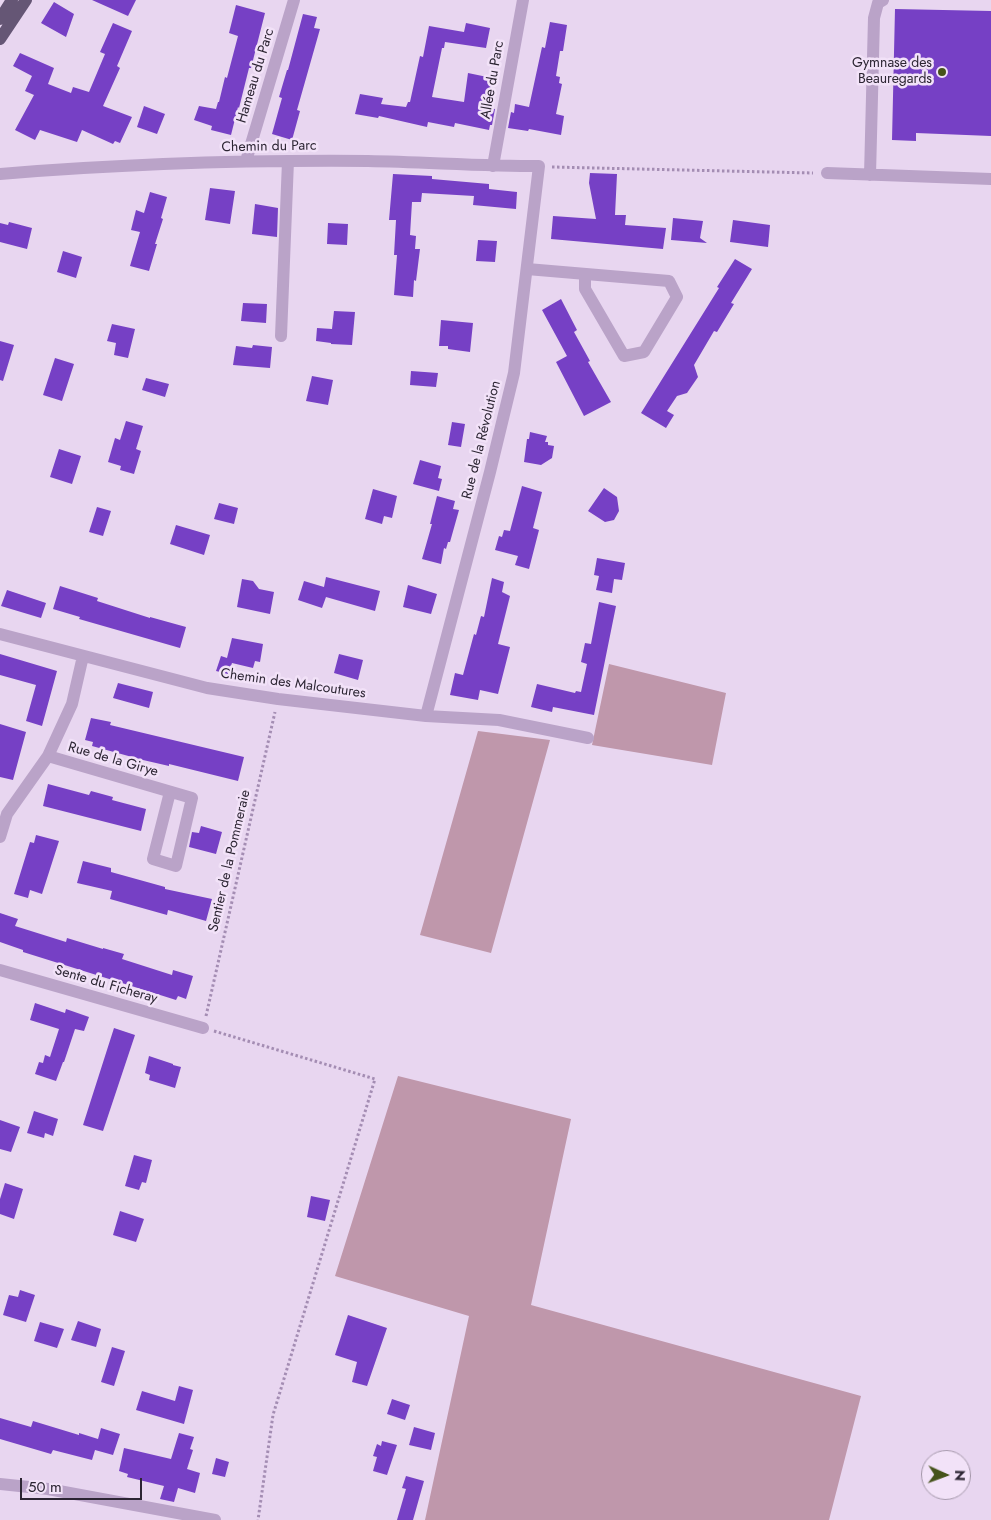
<!DOCTYPE html>
<meta charset="utf-8">
<style>
body{margin:0}
#map{position:relative;width:991px;height:1520px;overflow:hidden;background:#e8d6f0;font-family:Jost,sans-serif}
canvas{display:block}
.north{position:absolute;left:921px;top:1450px;width:50px;height:50px;box-sizing:border-box;background:#f2e2f8;border:1px solid #a396a9;border-radius:50%;rotate:92deg;font-size:14px;font-weight:700;line-height:20px;text-align:center;color:#2c2533}
.north::after{content:'';display:block;margin:auto;width:18px;height:22px;background:#46531b;clip-path:polygon(50% 0,100% 100%,50% 72%,0 100%)}
.scale{position:absolute;left:20px;top:1478px;width:122px;height:22px;box-sizing:border-box;border:2px solid #2c2533;border-top:0;padding-left:6px;font-size:15px;line-height:18px;white-space:nowrap;color:#2c2533;-webkit-text-stroke:4px #f2e2f8;paint-order:stroke}
</style>
<div id="map">
<canvas width="991" height="1520"></canvas>
<div class="north">N</div>
<div class="scale">50 m</div>
</div>
<script>
const c = document.querySelector('canvas').getContext('2d');
c.lineJoin = 'round';
function fill(path, color) { c.fillStyle = color; c.fill(path, 'evenodd'); }
function trace(path, color, width, dash) { c.strokeStyle = color; c.lineWidth = width; c.lineCap = dash ? 'butt' : 'round'; c.setLineDash(dash || []); c.stroke(path); }
function drawText(font, color, halo, rows, align = 'center') {
  c.font = font + ' Jost,sans-serif'; c.lineWidth = 5; c.setLineDash([]); c.textBaseline = 'middle'; c.strokeStyle = halo; c.fillStyle = color; for (const [text, x, y, turn = 0] of rows) {
    c.save(); c.translate(x, y); c.rotate((+turn || 0) * Math.PI / 180); c.textAlign = isNaN(turn) ? turn : align; if (halo) c.strokeText(text, 0, 0); c.fillText(text, 0, 0); c.restore();
  }
}
fill(new Path2D(`
 M 609,664 L 726,693 L 712,765 L 592,745 Z
 M 478,731 L 550,740 L 491,953 L 420,935 Z
 M 398,1076 L 571,1119 L 531,1305 L 861,1396 L 829,1520 L 425,1520 L 469,1316 L 335,1276 Z`), '#bf97ab');
fill(new Path2D(`
 M 92,0 L 136,0 L 128,16 Z
 M 54,2 L 74,14 L 66,37 L 41,23 Z
 M 236,5 L 265,13 L 251,68 L 249,68 L 239,108 L 238,107 L 231,135 L 211,130 L 212,126 L 194,120 L 199,106 L 216,109 L 218,102 L 219,102 L 225,77 L 227,78 L 238,36 L 229,33 Z
 M 895,9 L 991,11 L 991,136 L 916,133 L 916,141 L 892,140 Z
 M 303,14 L 317,17 L 314,28 L 320,29 L 297,110 L 300,111 L 292,140 L 272,134 L 282,98 L 279,97 L 287,70 L 288,70 Z
 M 550,22 L 567,25 L 563,51 L 560,51 L 556,76 L 560,77 L 559,83 L 562,84 L 556,114 L 564,116 L 561,135 L 529,129 L 528,131 L 508,128 L 511,112 L 514,113 L 515,104 L 529,107 L 542,47 L 545,48 Z
 M 113,23 L 132,31 L 117,66 L 120,68 L 103,106 L 132,117 L 120,143 L 115,141 L 113,144 L 82,130 L 77,142 L 40,130 L 35,140 L 15,130 L 34,95 L 25,91 L 32,76 L 13,66 L 20,53 L 54,68 L 48,84 L 71,93 L 73,87 L 89,92 L 105,54 L 100,52 Z
 M 466,23 L 490,28 L 486,48 L 445,42 L 444,48 L 442,48 L 432,97 L 464,102 L 468,73 L 492,78 L 487,108 L 495,109 L 492,125 L 490,125 L 489,130 L 455,123 L 454,127 L 428,122 L 427,127 L 379,116 L 378,118 L 355,114 L 360,94 L 383,98 L 381,104 L 406,107 L 408,102 L 410,102 L 420,56 L 423,57 L 429,26 L 464,32 Z
 M 144,106 L 165,114 L 157,134 L 137,127 Z
 M 590,173 L 617,174 L 615,215 L 626,215 L 625,225 L 666,228 L 663,249 L 551,239 L 553,216 L 596,219 L 589,183 Z
 M 393,174 L 432,176 L 432,179 L 489,184 L 489,189 L 517,192 L 516,209 L 473,205 L 474,196 L 422,193 L 421,202 L 412,202 L 410,235 L 416,236 L 415,249 L 420,249 L 416,281 L 414,280 L 413,297 L 394,295 L 397,255 L 394,255 L 396,220 L 389,220 Z
 M 210,188 L 235,191 L 230,224 L 205,220 Z
 M 150,192 L 167,197 L 161,218 L 163,219 L 155,244 L 157,244 L 149,271 L 130,266 L 140,232 L 131,230 L 136,210 L 144,213 Z
 M 255,204 L 278,208 L 277,237 L 252,234 Z
 M 673,218 L 703,221 L 700,238 L 707,243 L 671,240 Z
 M 733,220 L 770,225 L 768,247 L 730,242 Z
 M 9,222 L 32,228 L 27,249 L 0,242 L 0,223 L 8,225 Z
 M 328,223 L 348,224 L 347,245 L 327,244 Z
 M 478,240 L 497,241 L 495,262 L 476,261 Z
 M 63,251 L 82,257 L 76,278 L 57,272 Z
 M 735,259 L 752,269 L 731,303 L 734,304 L 717,332 L 714,331 L 694,365 L 698,377 L 687,393 L 677,396 L 667,411 L 674,415 L 666,428 L 641,413 L 719,288 L 717,287 Z
 M 561,299 L 577,330 L 574,332 L 590,361 L 588,362 L 611,402 L 584,416 L 556,362 L 567,356 L 542,310 Z
 M 243,303 L 267,304 L 266,323 L 241,321 Z
 M 334,311 L 355,312 L 352,345 L 331,344 L 331,343 L 316,341 L 317,328 L 332,329 Z
 M 441,320 L 473,323 L 470,352 L 448,349 L 448,346 L 439,346 Z
 M 112,324 L 135,329 L 128,358 L 114,355 L 116,343 L 107,341 Z
 M 0,341 L 14,345 L 3,381 L 0,380 Z
 M 253,345 L 272,347 L 270,368 L 233,365 L 236,346 L 252,348 Z
 M 55,358 L 74,364 L 62,401 L 43,395 Z
 M 411,371 L 438,373 L 436,387 L 410,385 Z
 M 312,376 L 333,380 L 328,405 L 306,401 Z
 M 146,378 L 169,384 L 165,397 L 142,390 Z
 M 126,421 L 143,426 L 136,449 L 141,451 L 134,474 L 120,470 L 121,466 L 108,462 L 115,438 L 120,440 Z
 M 452,422 L 465,424 L 461,447 L 448,445 Z
 M 530,432 L 547,436 L 545,442 L 548,442 L 548,445 L 554,446 L 552,458 L 541,465 L 524,462 L 527,439 L 529,439 Z
 M 59,449 L 81,456 L 72,484 L 50,477 Z
 M 420,460 L 441,466 L 438,478 L 442,479 L 439,491 L 413,484 Z
 M 522,486 L 542,492 L 533,528 L 539,530 L 529,569 L 515,565 L 518,556 L 495,550 L 499,536 L 502,537 L 504,530 L 510,531 Z
 M 604,488 L 617,497 L 619,511 L 614,520 L 605,522 L 588,511 Z
 M 373,489 L 397,496 L 392,518 L 384,516 L 382,524 L 365,519 Z
 M 437,496 L 455,501 L 453,509 L 459,510 L 450,542 L 448,542 L 446,549 L 444,548 L 441,564 L 422,559 L 432,524 L 430,524 Z
 M 219,503 L 238,508 L 234,524 L 214,519 Z
 M 97,507 L 111,511 L 103,536 L 89,532 Z
 M 176,525 L 210,535 L 204,555 L 170,544 Z
 M 597,558 L 625,563 L 622,580 L 614,579 L 612,593 L 596,590 L 599,576 L 594,575 Z
 M 326,577 L 380,591 L 375,611 L 326,597 L 322,608 L 298,600 L 304,581 L 324,587 Z
 M 492,578 L 504,582 L 502,592 L 510,596 L 498,644 L 510,647 L 498,694 L 480,690 L 478,700 L 450,695 L 455,673 L 463,675 L 474,634 L 476,635 L 481,616 L 484,617 Z
 M 242,579 L 253,581 L 259,589 L 274,592 L 270,614 L 237,607 Z
 M 408,585 L 437,594 L 431,614 L 403,607 Z
 M 60,586 L 98,598 L 97,601 L 150,618 L 150,617 L 186,627 L 180,648 L 79,619 L 80,617 L 53,609 Z
 M 7,590 L 46,603 L 41,618 L 1,606 Z
 M 599,602 L 616,606 L 594,715 L 553,707 L 552,712 L 531,707 L 537,684 L 575,693 L 576,691 L 581,692 L 587,664 L 581,662 L 585,643 L 591,644 Z
 M 232,638 L 263,644 L 260,662 L 255,661 L 253,668 L 232,663 L 228,674 L 216,671 L 221,656 L 227,658 Z
 M 0,654 L 57,671 L 42,726 L 26,721 L 36,685 L 0,675 Z
 M 339,654 L 363,660 L 358,680 L 334,673 Z
 M 118,683 L 153,692 L 149,708 L 113,698 Z
 M 91,718 L 111,722 L 110,725 L 244,757 L 238,781 L 169,764 L 169,766 L 143,760 L 92,746 L 93,742 L 85,740 Z
 M 0,724 L 26,732 L 13,780 L 0,777 Z
 M 48,784 L 89,795 L 91,791 L 113,797 L 112,800 L 146,809 L 141,831 L 43,806 Z
 M 201,826 L 222,832 L 216,854 L 189,847 L 192,832 L 199,833 Z
 M 36,835 L 59,841 L 42,894 L 30,890 L 28,898 L 14,894 L 30,842 L 34,843 Z
 M 83,861 L 111,868 L 111,872 L 165,887 L 165,889 L 212,899 L 206,921 L 168,910 L 167,915 L 110,899 L 112,891 L 77,883 Z
 M 0,913 L 18,919 L 15,926 L 66,942 L 67,938 L 103,949 L 103,948 L 124,954 L 122,959 L 172,975 L 173,970 L 193,976 L 186,999 L 178,996 L 176,1000 L 122,983 L 23,952 L 23,950 L 0,942 Z
 M 35,1003 L 65,1013 L 66,1009 L 89,1017 L 84,1031 L 75,1029 L 64,1062 L 63,1062 L 56,1081 L 35,1074 L 39,1062 L 43,1063 L 45,1055 L 50,1057 L 59,1029 L 30,1020 Z
 M 114,1028 L 135,1035 L 103,1131 L 83,1125 Z
 M 149,1056 L 173,1064 L 173,1065 L 181,1067 L 175,1088 L 149,1080 L 150,1075 L 145,1073 Z
 M 34,1111 L 58,1119 L 53,1136 L 45,1133 L 44,1138 L 27,1133 Z
 M 0,1120 L 20,1127 L 11,1152 L 0,1149 Z
 M 134,1155 L 152,1160 L 146,1183 L 142,1182 L 139,1190 L 125,1186 Z
 M 5,1183 L 23,1189 L 14,1219 L 0,1214 L 0,1199 Z
 M 311,1196 L 330,1200 L 325,1221 L 307,1217 Z
 M 120,1211 L 144,1219 L 136,1242 L 113,1235 Z
 M 20,1290 L 35,1295 L 26,1322 L 3,1315 L 9,1295 L 18,1297 Z
 M 348,1315 L 387,1328 L 367,1386 L 352,1382 L 357,1362 L 335,1355 Z
 M 78,1321 L 101,1329 L 96,1347 L 71,1340 Z
 M 40,1322 L 64,1329 L 57,1348 L 34,1341 Z
 M 112,1347 L 125,1351 L 114,1386 L 101,1382 Z
 M 179,1386 L 193,1390 L 184,1424 L 136,1410 L 142,1391 L 175,1401 Z
 M 392,1399 L 410,1405 L 405,1420 L 387,1414 Z
 M 0,1418 L 31,1427 L 33,1421 L 79,1435 L 79,1433 L 98,1439 L 101,1428 L 120,1434 L 113,1455 L 95,1450 L 92,1460 L 53,1450 L 51,1454 L 0,1439 Z
 M 414,1427 L 435,1433 L 431,1450 L 409,1445 Z
 M 179,1433 L 194,1437 L 190,1449 L 193,1450 L 187,1469 L 200,1473 L 195,1493 L 178,1488 L 174,1502 L 160,1499 L 164,1486 L 127,1477 L 128,1474 L 119,1471 L 124,1448 L 171,1459 Z
 M 382,1441 L 397,1445 L 387,1475 L 373,1471 L 377,1457 L 373,1456 L 377,1444 L 381,1446 Z
 M 216,1458 L 229,1462 L 225,1477 L 212,1474 Z
 M 406,1476 L 424,1481 L 413,1520 L 397,1520 L 406,1489 L 402,1488 Z`), '#7640c5');
trace(new Path2D(`
 M 552,167 L 813,173
 M 206,1016 L 275,712
 M 214,1031 L 375,1079 L 273,1415 L 258,1520`), '#a48db3', 3, [2.5, 2.5]);
trace(new Path2D(`
 M 246,161 L 294,0
 M 493,166 L 523,0
 M 827,173 L 991,179
 M 0,174 C 122,164 246,160 368,161 C 425,162 482,166 539,166 L 514,373 L 490,472 L 426,716
 M 870,175 L 874,18 L 878,3 L 883,0
 M 527,269 L 669,281 L 677,297 L 644,352 L 624,356 L 585,289 L 585,274
 M 281,336 L 288,161
 M 0,634 L 207,688 L 278,699 L 426,716 L 499,720 L 588,738
 M 48,756 L 192,798 L 176,866 L 153,859 L 170,792
 M 0,837 L 7,814 L 48,756 L 72,704 L 83,656
 M 0,970 L 203,1028
 M 0,1484 L 48,1489 L 215,1520`), '#baa3c8', 12);
trace(new Path2D(`
 M 0,19 L 12,0
 M 0,39 L 26,0`), '#655675', 12);
for (const [x, y, r, color] of [
 [942,72,5,"#46531b"]
]) { const dot = new Path2D(); dot.arc(x, y, r, 0, 2 * Math.PI); c.fillStyle = color; c.fill(dot); trace(dot, '#f2e2f8', 2); }
drawText('14px', '#2c2533', '#f2e2f8', [
 ["Gymnase des",932,64],
 ["Beauregards",932,80]
], 'right');
drawText('14px', '#2c2533', '#f2e2f8', [
 ["Hameau du Parc",256,76,-73],
 ["Allée du Parc",493,80,-80],
 ["Chemin du Parc",269,147,-1],
 ["Rue de la Révolution",482,440,-76],
 ["Chemin des Malcoutures",293,684,8],
 ["Rue de la Girye",113,760,16],
 ["Sentier de la Pommeraie",230,861,-77],
 ["Sente du Ficheray",106,985,16]
]);
</script>
